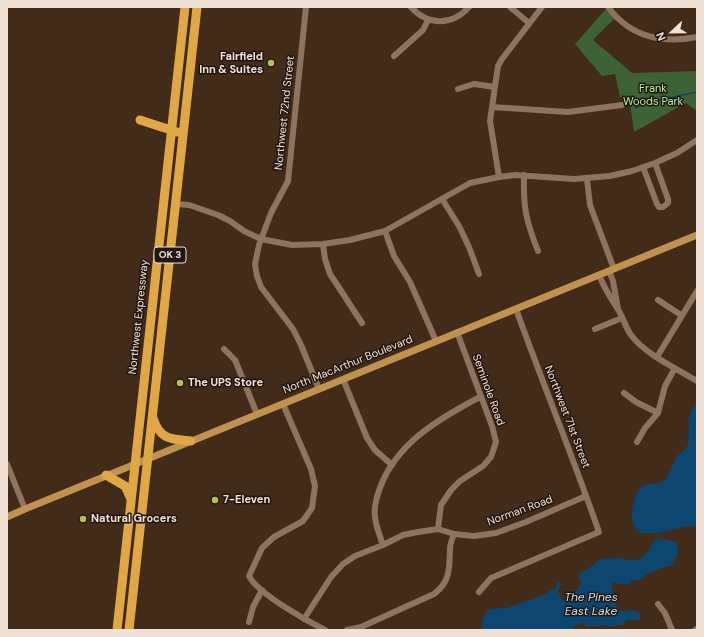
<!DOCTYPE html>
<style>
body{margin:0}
#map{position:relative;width:704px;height:637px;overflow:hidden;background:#422b19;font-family:"DM Sans",sans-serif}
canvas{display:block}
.frame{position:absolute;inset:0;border:8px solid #f0e1d6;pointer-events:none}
.north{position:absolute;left:652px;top:12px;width:40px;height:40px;-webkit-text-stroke:3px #21160f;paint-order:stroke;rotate:248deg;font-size:11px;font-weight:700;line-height:16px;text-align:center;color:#f0e1d6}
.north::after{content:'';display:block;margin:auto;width:14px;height:18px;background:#f0e1d6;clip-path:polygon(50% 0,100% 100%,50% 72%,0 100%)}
</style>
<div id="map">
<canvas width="704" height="637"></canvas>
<div class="frame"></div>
<div class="north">N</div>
</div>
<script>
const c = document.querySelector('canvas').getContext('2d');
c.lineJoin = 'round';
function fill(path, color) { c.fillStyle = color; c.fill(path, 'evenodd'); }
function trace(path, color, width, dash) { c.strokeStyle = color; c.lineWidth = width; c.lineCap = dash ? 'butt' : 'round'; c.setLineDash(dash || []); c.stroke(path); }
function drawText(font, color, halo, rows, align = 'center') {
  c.font = font + ' "DM Sans",sans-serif'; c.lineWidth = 3; c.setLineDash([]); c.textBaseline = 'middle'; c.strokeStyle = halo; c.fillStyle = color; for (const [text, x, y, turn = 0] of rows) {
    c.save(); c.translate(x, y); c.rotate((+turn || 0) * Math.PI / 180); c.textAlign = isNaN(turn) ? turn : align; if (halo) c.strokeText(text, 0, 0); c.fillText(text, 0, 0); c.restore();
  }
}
fill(new Path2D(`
 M 606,9 L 614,19 L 593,40 L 632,73 L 697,71 L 697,111 L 686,103 L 634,132 L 630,104 L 626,98 L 620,97 L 615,74 L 602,76 L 575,44 Z`), '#3c6236');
fill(new Path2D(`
 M 694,405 L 697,405 L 696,526 C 677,527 659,535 640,533 L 635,528 L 634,523 L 633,524 C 629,515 635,488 644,485 C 649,483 657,485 662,482 C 671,477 671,466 676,458 C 679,453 685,450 688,445 L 689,429 L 688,420 Z
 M 664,539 L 677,542 L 678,554 L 674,561 L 670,566 L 661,568 L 646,575 L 640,580 L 632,581 L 629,584 L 624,585 L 613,582 L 612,584 C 612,590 614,595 610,600 L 612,601 L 614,600 L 617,608 L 621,611 C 629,611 639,607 641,617 L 638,620 L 627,620 L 624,624 L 607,627 L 605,625 L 587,627 L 583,623 L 575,626 L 571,630 L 483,630 C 479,622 484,615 489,609 L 500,608 L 504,609 L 541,596 L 557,587 L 556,581 L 558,581 L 561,584 L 558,591 L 562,600 L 570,600 L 581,584 L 581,580 L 578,577 L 581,572 L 589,568 L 602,558 C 607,561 614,557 621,558 C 624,558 626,560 630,560 C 643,562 650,550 654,540 Z`), '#0d476f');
trace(new Path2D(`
 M 635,108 L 655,101 L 697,92
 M 696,406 L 697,400
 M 658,531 L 659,541`), '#0d476f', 1.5);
trace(new Path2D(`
 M 306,7 L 288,181 L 271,213 L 259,245 L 255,264 L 257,276 L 261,287 L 293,329 L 301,345 L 319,389
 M 411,7 C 428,26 452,26 469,7
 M 510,7 L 529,23
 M 608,7 C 630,37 663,44 697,37
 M 394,56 L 423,30 L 428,20
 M 458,89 L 474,84 L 495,87
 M 492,107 L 568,112 L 622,105
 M 643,167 L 657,204 L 659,207 L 663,207 L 668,203 L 668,199 L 655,163
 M 524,175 C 523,207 526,221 538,251
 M 499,177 L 490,121 L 498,66 L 502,59 L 542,7
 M 587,179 L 590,205 L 614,269
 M 442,199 L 459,226 L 469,247 L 479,274
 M 176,204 L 189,205 L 218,215 L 230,221 L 244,231 L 261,239 L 292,245 L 323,244 L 350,240 L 385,231 L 470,183 L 499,177 L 515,175 L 574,179 L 610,176 L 632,171 L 655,163 L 677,153 L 697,140
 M 385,231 L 394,256 L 410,282 L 436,341
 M 323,244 L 325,259 L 330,274 L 362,323
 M 609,271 L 613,281 L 618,309
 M 599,275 C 604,287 610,297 617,308 C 623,316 625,327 631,335 C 646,355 676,368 697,381
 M 658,300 L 681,315
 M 595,329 L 622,318
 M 224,349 L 235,360 L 257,414
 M 657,357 L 697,291
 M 343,379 L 367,438 L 375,450 L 392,465
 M 624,393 L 636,402 L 658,413
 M 283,404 L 311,469 L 315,486 L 312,508 L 303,521 L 274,537 L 262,548 L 249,576 C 257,593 307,621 325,630
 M 637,442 L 645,428 L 658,413 L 665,386 L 675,368
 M 7,464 L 25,509
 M 438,529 L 441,505 L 451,490 L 460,481 L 483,466 L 491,457 L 496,442 L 492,426 L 457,332
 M 383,545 C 379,533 373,519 375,506 C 385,450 434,421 480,397
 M 479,592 L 491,578 L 599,532 C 573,457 543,384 516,309
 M 658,604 L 665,613 L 672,630
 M 304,619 L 331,577 L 343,564 L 355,556 L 383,545 L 403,535 L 418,532 L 438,529 L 454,534 L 474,536 L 496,533 L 526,522 L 586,496
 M 249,622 L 253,607 L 262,590
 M 347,630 L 361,627 L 434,594 C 451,581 449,568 450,549 C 450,544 452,539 454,534
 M 695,630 L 697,629`), '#8e735f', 6);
trace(new Path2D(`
 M 7,517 L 25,509 L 697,235`), '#bf9250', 7);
trace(new Path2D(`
 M 140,120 L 177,132
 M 153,418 C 160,440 171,439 191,441
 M 106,475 L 125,486 L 130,497
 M 117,630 L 185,7
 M 129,630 L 197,7`), '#e0a746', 9);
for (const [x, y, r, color] of [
 [271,63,4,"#b3c24b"],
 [180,383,4,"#b3c24b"],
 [215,500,4,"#b3c24b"],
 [83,519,4,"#b3c24b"]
]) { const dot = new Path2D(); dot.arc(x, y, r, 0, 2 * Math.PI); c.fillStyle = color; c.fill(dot); trace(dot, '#21160f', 1.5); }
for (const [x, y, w] of [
 [170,255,32]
]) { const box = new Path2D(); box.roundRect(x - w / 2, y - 8, w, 16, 3); c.fillStyle = '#21160f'; c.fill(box); trace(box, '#f0e1d6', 1); }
drawText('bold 10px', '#f0e1d6', null, [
 ["OK 3",170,255]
]);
drawText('bold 11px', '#f0e1d6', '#21160f', [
 ["Fairfield",263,57,"right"],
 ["Inn & Suites",263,70,"right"],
 ["The UPS Store",188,383],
 ["7-Eleven",223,500],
 ["Natural Grocers",91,519]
], 'left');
drawText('11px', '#b0efa5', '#21160f', [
 ["Frank",653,89],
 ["Woods Park",653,102]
]);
drawText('11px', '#f0e1d6', '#21160f', [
 ["Northwest 72nd Street",285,113,-84],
 ["Northwest Expressway",139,317,-84],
 ["North MacArthur Boulevard",348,365,-22],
 ["Seminole Road",488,390,70],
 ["Northwest 71st Street",567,417,69],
 ["Norman Road",520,511,-20]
]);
drawText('italic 12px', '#c1dff8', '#21160f', [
 ["The Pines",591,598],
 ["East Lake",591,612]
]);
</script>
